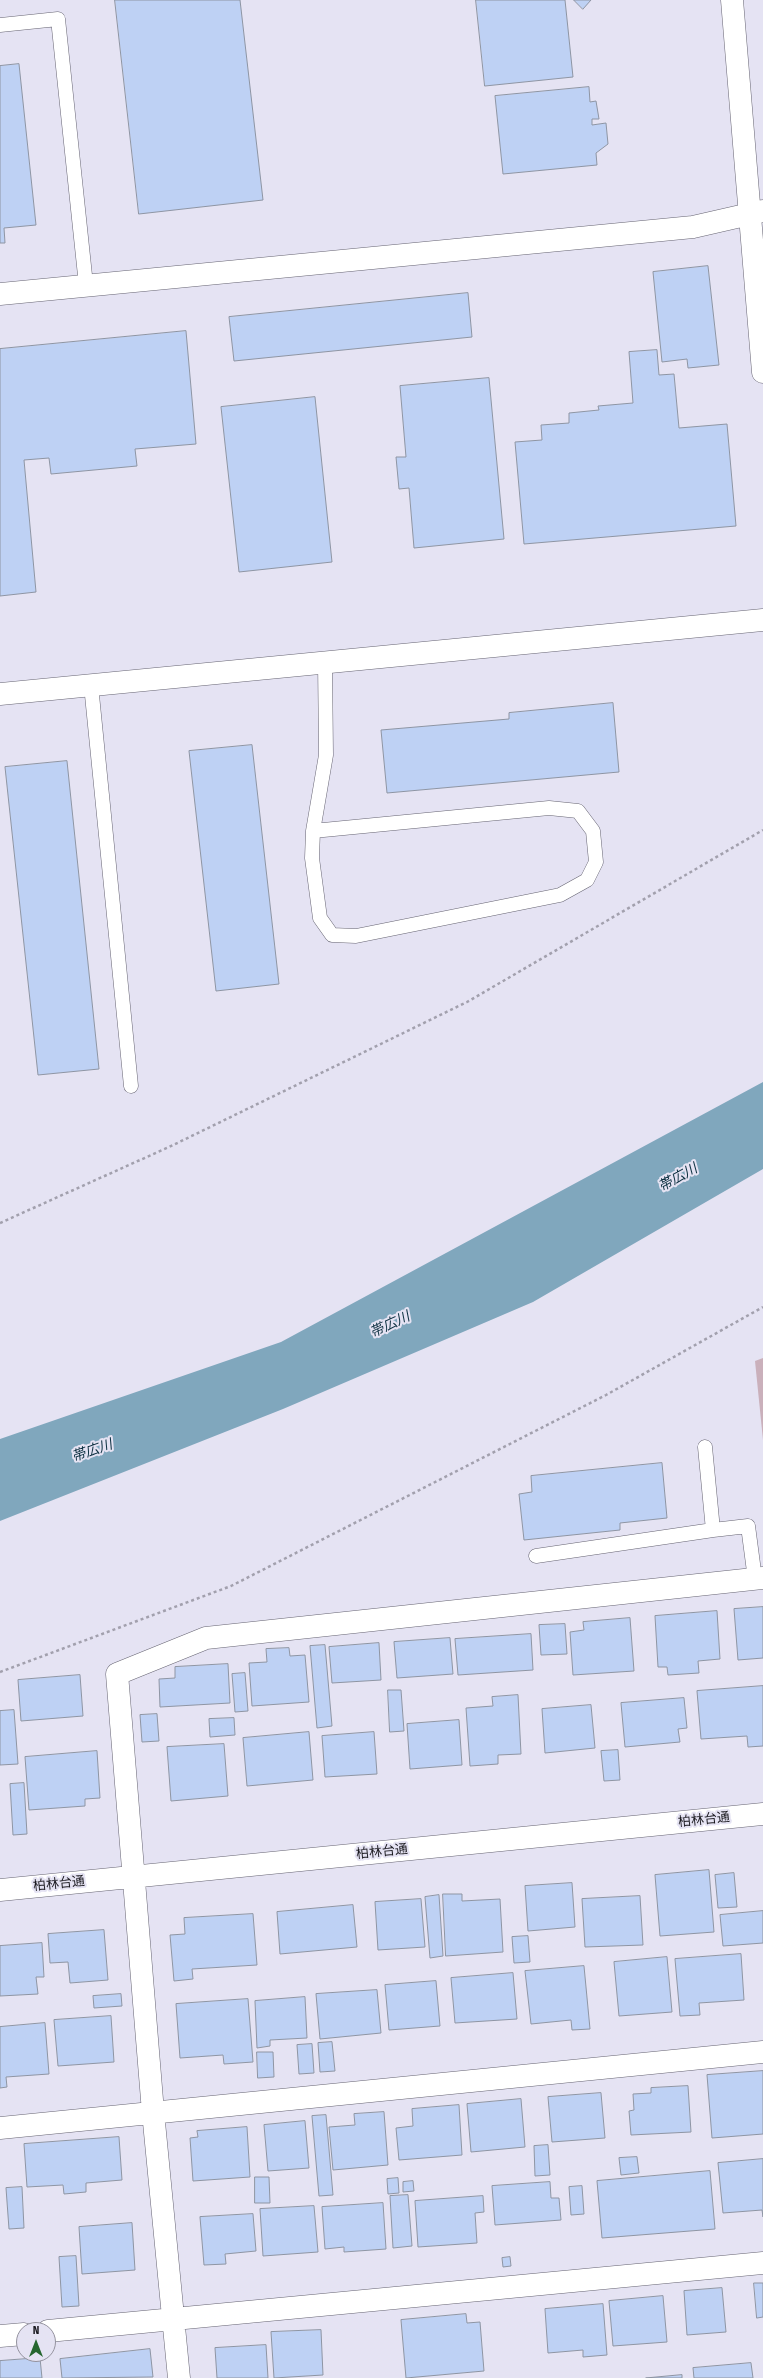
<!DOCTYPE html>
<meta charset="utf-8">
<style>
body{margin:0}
#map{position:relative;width:763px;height:2378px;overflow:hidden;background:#e5e3f3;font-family:"Fira Sans Condensed",sans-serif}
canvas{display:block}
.north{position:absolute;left:16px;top:2322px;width:40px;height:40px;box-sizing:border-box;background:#e5e3f3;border:1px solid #94929e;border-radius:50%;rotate:0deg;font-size:11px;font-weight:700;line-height:16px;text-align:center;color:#1a191f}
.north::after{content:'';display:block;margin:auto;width:14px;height:18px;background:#25662f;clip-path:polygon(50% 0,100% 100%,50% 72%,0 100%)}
</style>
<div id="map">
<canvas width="763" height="2378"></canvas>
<div class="north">N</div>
</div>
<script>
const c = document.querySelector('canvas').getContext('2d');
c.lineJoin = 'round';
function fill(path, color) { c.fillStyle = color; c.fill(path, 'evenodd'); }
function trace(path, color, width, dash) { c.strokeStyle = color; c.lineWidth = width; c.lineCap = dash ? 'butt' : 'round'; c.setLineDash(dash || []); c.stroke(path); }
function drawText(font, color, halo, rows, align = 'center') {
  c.font = font + ' "Fira Sans Condensed","Noto Sans JP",sans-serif'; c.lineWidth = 4; c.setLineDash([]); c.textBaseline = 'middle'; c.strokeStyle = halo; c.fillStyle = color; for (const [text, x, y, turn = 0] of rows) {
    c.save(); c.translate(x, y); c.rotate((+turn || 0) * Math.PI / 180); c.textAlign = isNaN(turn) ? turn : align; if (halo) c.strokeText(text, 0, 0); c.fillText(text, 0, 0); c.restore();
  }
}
fill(new Path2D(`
 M 763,1358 L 763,1440 L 755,1361 Z`), '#cab0bb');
fill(new Path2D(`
 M 763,1082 L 763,1169 L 533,1302 L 283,1409 L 0,1521 L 0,1439 L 281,1342 Z`), '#80a7bd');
const building = new Path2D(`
 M 115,0 L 240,0 L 263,200 L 139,214 Z
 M 476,0 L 565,0 L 573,77 L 485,86 Z
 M 574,0 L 591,0 L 583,9 Z
 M 19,64 L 36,225 L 4,228 L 5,243 L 0,243 L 0,66 Z
 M 589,87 L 590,102 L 596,101 L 599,119 L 592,119 L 592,125 L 606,123 L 608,144 L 596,153 L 597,165 L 503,174 L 495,96 Z
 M 708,266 L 719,365 L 688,368 L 687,359 L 662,362 L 653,272 Z
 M 468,293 L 472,337 L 234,361 L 229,317 Z
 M 186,331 L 196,444 L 135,449 L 137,466 L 51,474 L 49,458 L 24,460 L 36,592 L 0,596 L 0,349 Z
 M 657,350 L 659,375 L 674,374 L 679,428 L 727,424 L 736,526 L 524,544 L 515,442 L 542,440 L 541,425 L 569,423 L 569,413 L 599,410 L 598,406 L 633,403 L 629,352 Z
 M 489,378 L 504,539 L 414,548 L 409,488 L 399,489 L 396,457 L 406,457 L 400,386 Z
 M 315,397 L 332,562 L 239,572 L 221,407 Z
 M 613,703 L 619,772 L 387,793 L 381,730 L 509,719 L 509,713 Z
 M 252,745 L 279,984 L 216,991 L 189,751 Z
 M 67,761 L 99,1069 L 38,1075 L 5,767 Z
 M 662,1463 L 667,1518 L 620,1523 L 620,1530 L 524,1540 L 519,1494 L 532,1492 L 531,1476 Z
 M 763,1607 L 763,1658 L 738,1660 L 734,1609 Z
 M 717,1611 L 720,1659 L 698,1661 L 699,1673 L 668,1675 L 667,1667 L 658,1667 L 655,1616 Z
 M 630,1618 L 634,1671 L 573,1675 L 570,1632 L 584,1630 L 583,1622 Z
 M 565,1624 L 567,1654 L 541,1655 L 539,1625 Z
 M 531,1634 L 533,1670 L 458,1675 L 455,1639 Z
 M 450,1638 L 453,1674 L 397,1678 L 394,1642 Z
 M 379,1643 L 381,1680 L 332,1683 L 329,1647 Z
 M 325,1645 L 332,1726 L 317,1728 L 310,1646 Z
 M 289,1648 L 290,1656 L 305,1655 L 309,1702 L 252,1706 L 249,1663 L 267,1662 L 266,1649 Z
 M 228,1664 L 230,1703 L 160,1707 L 159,1679 L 175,1678 L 175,1667 Z
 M 245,1673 L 248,1711 L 235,1712 L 232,1674 Z
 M 80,1675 L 83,1716 L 21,1721 L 18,1680 Z
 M 763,1686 L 763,1746 L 748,1747 L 747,1736 L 701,1739 L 697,1691 Z
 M 388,1690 L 401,1690 L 404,1731 L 390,1732 Z
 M 518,1695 L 521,1754 L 498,1755 L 498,1764 L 470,1766 L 466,1708 L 493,1706 L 492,1697 Z
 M 684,1698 L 687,1728 L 678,1729 L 680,1742 L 625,1747 L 621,1703 Z
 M 591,1705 L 595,1748 L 545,1753 L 542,1709 Z
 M 14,1710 L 18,1764 L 0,1765 L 0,1711 Z
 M 157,1714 L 159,1741 L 142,1742 L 140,1715 Z
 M 234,1718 L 235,1735 L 210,1737 L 209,1719 Z
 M 459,1720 L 462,1765 L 410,1769 L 407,1724 Z
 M 309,1732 L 313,1780 L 247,1786 L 243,1738 Z
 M 374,1732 L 377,1774 L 325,1777 L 322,1736 Z
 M 224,1744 L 228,1796 L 171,1801 L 167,1747 Z
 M 618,1750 L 620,1780 L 604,1781 L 601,1751 Z
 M 97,1751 L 100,1798 L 85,1799 L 85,1806 L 29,1810 L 25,1757 Z
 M 24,1783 L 27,1834 L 13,1835 L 10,1784 Z
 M 709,1870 L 714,1932 L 660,1936 L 655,1875 Z
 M 734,1873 L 737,1907 L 718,1908 L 715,1875 Z
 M 572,1883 L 575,1927 L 528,1931 L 525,1886 Z
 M 443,1894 L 462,1894 L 462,1901 L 500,1899 L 503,1952 L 446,1956 Z
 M 439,1895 L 443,1956 L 430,1958 L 425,1897 Z
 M 640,1896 L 643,1945 L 585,1947 L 582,1899 Z
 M 421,1899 L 425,1947 L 378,1950 L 375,1902 Z
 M 353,1905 L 357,1947 L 280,1954 L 277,1912 Z
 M 763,1911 L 763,1943 L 723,1946 L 720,1915 Z
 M 253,1914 L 257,1965 L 192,1969 L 193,1979 L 174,1981 L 170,1935 L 185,1934 L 184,1918 Z
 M 104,1930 L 108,1980 L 70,1983 L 68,1962 L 50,1963 L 48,1934 Z
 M 528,1936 L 530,1962 L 514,1963 L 512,1937 Z
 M 42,1943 L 44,1977 L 36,1977 L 38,1994 L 0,1996 L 0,1946 Z
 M 741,1954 L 744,2000 L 699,2003 L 700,2015 L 680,2016 L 675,1959 Z
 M 667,1957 L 672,2012 L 619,2016 L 614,1962 Z
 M 584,1966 L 590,2029 L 572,2030 L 571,2020 L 531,2024 L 525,1971 Z
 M 513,1973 L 517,2019 L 455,2023 L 451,1978 Z
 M 436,1981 L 440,2026 L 389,2030 L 385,1985 Z
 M 377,1990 L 381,2033 L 320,2039 L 316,1994 Z
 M 121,1994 L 122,2006 L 94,2008 L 93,1996 Z
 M 305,1997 L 307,2038 L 270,2040 L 270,2046 L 257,2048 L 255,2001 Z
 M 248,1999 L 253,2062 L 224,2064 L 223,2055 L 180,2058 L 176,2004 Z
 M 111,2016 L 114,2062 L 58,2066 L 54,2020 Z
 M 45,2023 L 49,2074 L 6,2077 L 7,2087 L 0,2088 L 0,2027 Z
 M 332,2042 L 335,2071 L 320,2072 L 318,2043 Z
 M 312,2044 L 314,2073 L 299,2074 L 297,2045 Z
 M 257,2052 L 273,2052 L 274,2077 L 258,2078 Z
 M 763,2071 L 763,2134 L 712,2138 L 707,2075 Z
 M 688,2086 L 691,2132 L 631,2135 L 629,2111 L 634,2110 L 633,2094 L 651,2093 L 651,2088 Z
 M 601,2093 L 605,2138 L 552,2142 L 548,2097 Z
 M 521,2099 L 525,2147 L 471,2152 L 467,2104 Z
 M 459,2105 L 462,2155 L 399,2160 L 396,2128 L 413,2126 L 412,2109 Z
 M 384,2112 L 388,2165 L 333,2170 L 329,2127 L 355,2125 L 354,2114 Z
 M 326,2115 L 333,2195 L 319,2196 L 312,2116 Z
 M 305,2121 L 309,2168 L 268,2171 L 264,2125 Z
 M 247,2127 L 250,2177 L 193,2181 L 190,2138 L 198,2137 L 197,2131 Z
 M 119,2137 L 122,2180 L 86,2183 L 86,2192 L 64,2194 L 63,2185 L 27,2187 L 24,2144 Z
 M 548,2145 L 550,2175 L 535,2176 L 534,2146 Z
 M 637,2157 L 639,2173 L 621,2175 L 619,2158 Z
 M 763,2159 L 763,2217 L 762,2210 L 723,2213 L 718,2163 Z
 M 710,2171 L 715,2229 L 602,2238 L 597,2181 Z
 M 255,2177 L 269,2177 L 270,2203 L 255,2203 Z
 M 398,2178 L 399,2193 L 388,2194 L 387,2179 Z
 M 413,2181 L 414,2191 L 403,2192 L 403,2182 Z
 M 550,2182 L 551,2198 L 559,2198 L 561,2220 L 495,2225 L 492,2186 Z
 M 582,2186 L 584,2214 L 571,2215 L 569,2187 Z
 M 22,2187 L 24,2228 L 9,2229 L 6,2188 Z
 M 408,2195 L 412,2246 L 393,2248 L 390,2196 Z
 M 483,2196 L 484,2212 L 475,2213 L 477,2243 L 418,2247 L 415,2201 Z
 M 383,2203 L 386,2249 L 344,2252 L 344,2247 L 325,2249 L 322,2207 Z
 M 314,2206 L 318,2252 L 263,2256 L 260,2209 Z
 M 253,2214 L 256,2251 L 225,2254 L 226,2264 L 204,2265 L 200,2217 Z
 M 132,2223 L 135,2270 L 82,2274 L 79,2227 Z
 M 76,2256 L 79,2306 L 62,2307 L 59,2257 Z
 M 510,2257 L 511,2266 L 503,2267 L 502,2258 Z
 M 754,2283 L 763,2283 L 763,2317 L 757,2318 Z
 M 722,2288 L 726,2332 L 687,2335 L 684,2291 Z
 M 663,2296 L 667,2342 L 613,2346 L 609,2301 Z
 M 603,2304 L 607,2355 L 583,2357 L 583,2350 L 548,2353 L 545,2309 Z
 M 466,2314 L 467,2323 L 480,2322 L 484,2371 L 406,2378 L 401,2320 Z
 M 321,2330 L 323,2375 L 274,2378 L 271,2332 Z
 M 266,2345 L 268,2378 L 217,2378 L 215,2348 Z
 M 150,2349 L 153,2377 L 62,2378 L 60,2359 Z
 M 40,2358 L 42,2378 L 0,2378 L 0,2361 Z
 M 751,2363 L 753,2378 L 694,2378 L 693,2368 Z
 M 682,2375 L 682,2378 L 646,2378 Z`);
fill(building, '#bed1f4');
trace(building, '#8e95a3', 1);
const lane = new Path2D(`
 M 0,25 L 58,19 L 86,285
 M 91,685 L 131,1086
 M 549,808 L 578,811 L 593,831 L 596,862 L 587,880 L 560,895 L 356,936 L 332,935 L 320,918 L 312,858 L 313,831 Z
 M 313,831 L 326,755 L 325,661
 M 705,1447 L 713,1530 L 748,1526 L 755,1579
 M 536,1556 L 713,1530`);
const street = new Path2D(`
 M 732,0 L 763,372
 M 0,294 L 693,227 L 763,211
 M 0,694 L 763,620
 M 0,1890 L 763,1814
 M 0,2128 L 763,2052
 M 48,2331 L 763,2263
 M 0,2336 L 24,2334
 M 179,2378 L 153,2112 L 117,1674 L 206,1638 L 763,1578`);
trace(lane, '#666472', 15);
trace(street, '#666472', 23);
trace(new Path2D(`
 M 0,1223 L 169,1147 L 467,1002 L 763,830
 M 0,1672 L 231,1586 L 606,1395 L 763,1307`), '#a2a0ad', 2.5, [3, 3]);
trace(lane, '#fff', 14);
trace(street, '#fff', 22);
drawText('13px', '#1a191f', '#e5e3f3', [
 ["柏林台通",704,1820,-6],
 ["柏林台通",382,1852,-6],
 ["柏林台通",59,1884,-6]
]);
drawText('italic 14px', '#0d3041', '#e5e3f3', [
 ["帯広川",678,1178,-29],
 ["帯広川",390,1325,-25],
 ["帯広川",92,1451,-19]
]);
</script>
